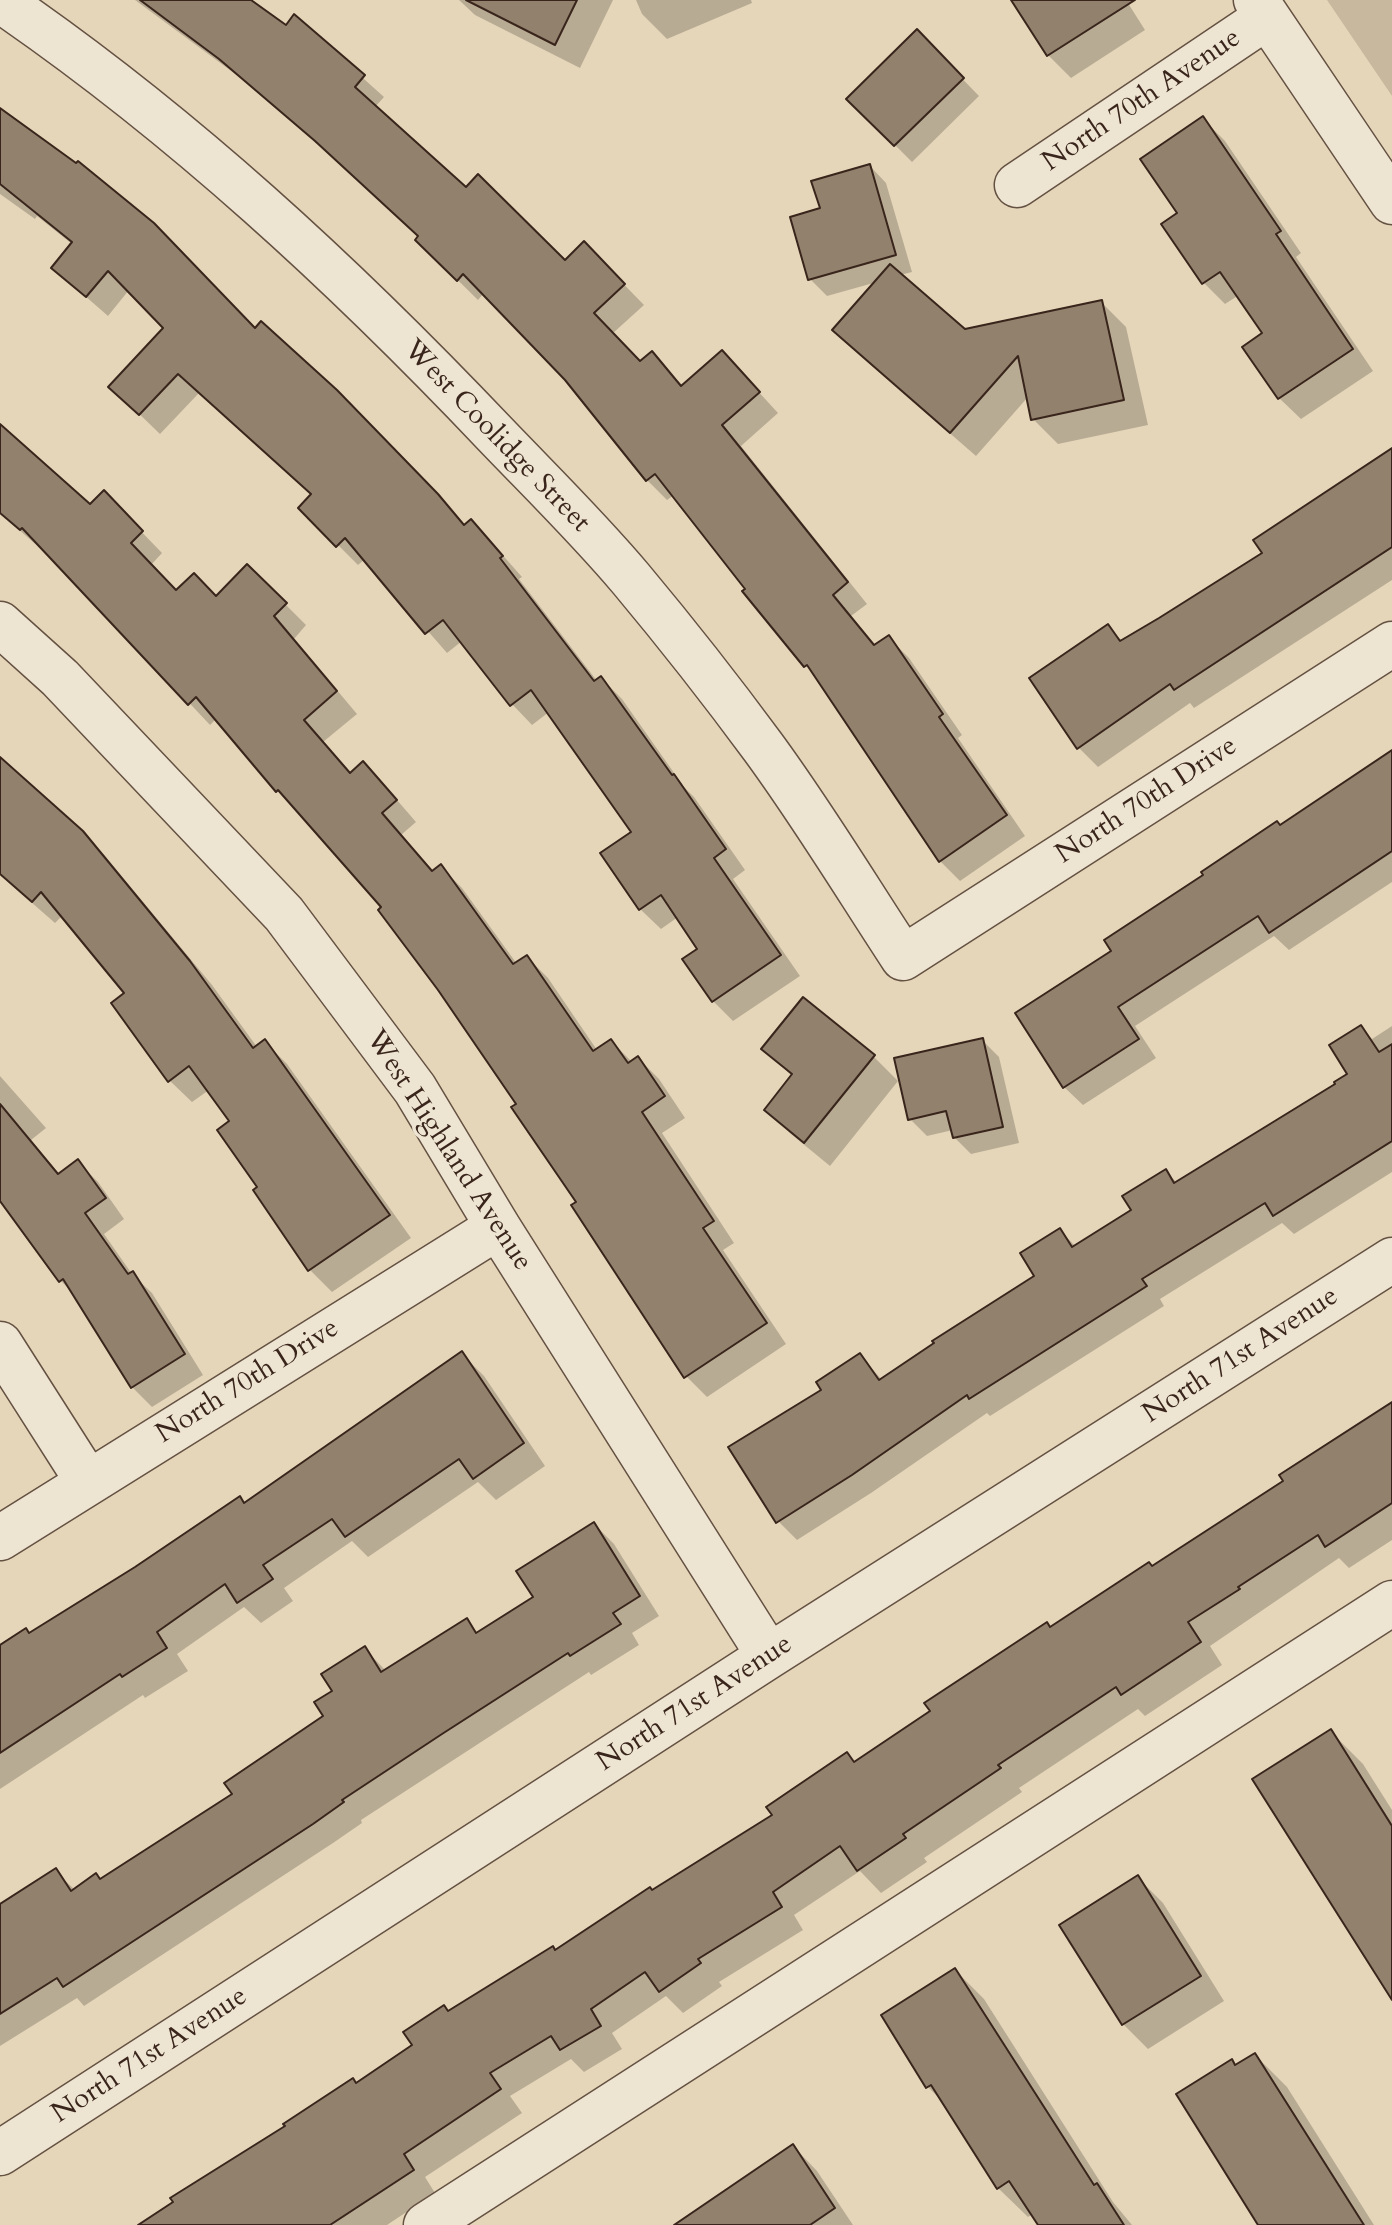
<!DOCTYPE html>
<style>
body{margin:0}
canvas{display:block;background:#e5d6b9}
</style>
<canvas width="1392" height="2225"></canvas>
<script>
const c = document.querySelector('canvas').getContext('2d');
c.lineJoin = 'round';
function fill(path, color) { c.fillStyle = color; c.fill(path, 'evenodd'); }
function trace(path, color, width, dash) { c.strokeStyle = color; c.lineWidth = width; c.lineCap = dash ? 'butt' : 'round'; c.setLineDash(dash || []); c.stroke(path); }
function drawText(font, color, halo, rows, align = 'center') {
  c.font = font + ' Cardo,serif'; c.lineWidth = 7; c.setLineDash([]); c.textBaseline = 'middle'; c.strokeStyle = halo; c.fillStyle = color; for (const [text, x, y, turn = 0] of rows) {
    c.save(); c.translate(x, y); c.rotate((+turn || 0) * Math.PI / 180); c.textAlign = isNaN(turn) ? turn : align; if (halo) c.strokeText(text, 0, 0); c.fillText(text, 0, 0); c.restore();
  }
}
fill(new Path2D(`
 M 1327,0 L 1392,0 L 1392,96 Z`), '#c8b89e');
fill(new Path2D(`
 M 135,0 L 248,0 L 286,28 L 295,17 L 384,97 L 375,107 L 466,190 L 565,262 L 604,264 L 644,305 L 612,334 L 640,364 L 652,354 L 683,386 L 722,352 L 778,413 L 741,446 L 867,604 L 851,616 L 876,646 L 889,638 L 909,658 L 962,735 L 958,738 L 1025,836 L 960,881 L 940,861 L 817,677 L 674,495 L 667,500 L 647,480 L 566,379 L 484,293 L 478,300 L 417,240 L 420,237 L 337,161 L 242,79 Z
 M 459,0 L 613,0 L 580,68 L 475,15 Z
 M 636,0 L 751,0 L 752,3 L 667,39 L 642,14 Z
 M 1013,0 L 1126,0 L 1145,30 L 1071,78 L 1048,55 Z
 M 917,32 L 979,96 L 912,162 L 849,99 Z
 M 0,111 L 256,330 L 336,392 L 466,526 L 471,522 L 491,542 L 522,577 L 519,579 L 597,681 L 601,678 L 622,699 L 684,787 L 694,797 L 745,870 L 733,879 L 800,976 L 733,1021 L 713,1001 L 700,949 L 678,917 L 661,929 L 640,909 L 634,832 L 549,712 L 532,725 L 512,704 L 462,641 L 447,653 L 365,559 L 358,565 L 301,508 L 313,496 L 199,393 L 160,434 L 132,407 L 165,328 L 129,290 L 108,316 L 53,268 L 72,244 L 37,216 L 35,219 L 0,194 Z
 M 1203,119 L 1225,141 L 1301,253 L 1296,257 L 1373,371 L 1301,419 L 1279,398 L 1265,334 L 1239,295 L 1225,304 L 1204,283 L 1180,213 Z
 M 870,166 L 886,183 L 912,272 L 900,275 L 964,331 L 1101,302 L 1126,327 L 1148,425 L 1058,444 L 1033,419 L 1028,397 L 976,456 L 860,355 L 835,330 L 877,282 L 827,296 L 810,279 L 822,209 Z
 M 0,427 L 90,506 L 104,493 L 162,553 L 151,565 L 177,592 L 285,604 L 306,625 L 294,639 L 357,714 L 323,742 L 351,774 L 363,764 L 384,785 L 416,822 L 401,835 L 433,872 L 441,867 L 462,888 L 517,964 L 527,957 L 548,978 L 597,1050 L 611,1041 L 632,1062 L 638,1058 L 659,1079 L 685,1118 L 662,1133 L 734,1243 L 723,1250 L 786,1344 L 707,1397 L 686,1376 L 518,1104 L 384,908 L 277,790 L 217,718 L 210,725 L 44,548 L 42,550 L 0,513 Z
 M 1392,462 L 1392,580 L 1194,708 L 1190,703 L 1098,767 L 1079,748 L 1031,679 L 1108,626 L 1123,642 L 1265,553 Z
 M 1392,753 L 1392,882 L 1289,950 L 1274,936 L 1135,1026 L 1156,1058 L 1083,1105 L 1064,1087 L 1114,952 Z
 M 0,766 L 82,832 L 105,856 L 212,985 L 257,1047 L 265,1042 L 287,1064 L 411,1238 L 332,1292 L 310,1270 L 255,1190 L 260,1187 L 232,1122 L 209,1090 L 192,1102 L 169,1080 L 127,993 L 63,915 L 55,923 L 0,875 Z
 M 1392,1026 L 1392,1172 L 1294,1234 L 1282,1223 L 1160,1299 L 1164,1306 L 990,1416 L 987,1413 L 871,1493 L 797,1540 L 778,1521 L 823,1390 L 860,1355 L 882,1380 L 1037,1277 L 1060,1230 L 1076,1247 L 1133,1211 L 1166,1171 L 1178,1184 L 1338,1085 L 1350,1074 L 1361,1028 L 1372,1039 Z
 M 982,1040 L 999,1057 L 1019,1143 L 971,1154 L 954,1137 L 953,1130 L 927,1136 L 910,1119 Z
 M 764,1049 L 874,1057 L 898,1081 L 830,1166 L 791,1134 L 766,1110 L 793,1077 Z
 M 0,1076 L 46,1128 L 31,1140 L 60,1175 L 78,1162 L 98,1182 L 124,1219 L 104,1234 L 132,1274 L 152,1293 L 203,1375 L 152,1407 L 132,1387 L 76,1296 L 61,1281 L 0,1198 Z
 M 462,1354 L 484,1376 L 545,1466 L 496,1500 L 478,1482 L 368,1557 L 352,1541 L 284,1588 L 293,1601 L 261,1623 L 244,1607 L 177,1654 L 188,1671 L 145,1698 L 143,1695 L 0,1789 L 0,1647 L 30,1635 L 239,1499 L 245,1505 Z
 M 1392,1403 L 1392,1540 L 1349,1568 L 1339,1558 L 1210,1646 L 1222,1665 L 1145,1716 L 1138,1709 L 1019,1788 L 1022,1792 L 924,1858 L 927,1862 L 881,1893 L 860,1871 L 794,1915 L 803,1930 L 719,1982 L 722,1986 L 683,2013 L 666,1996 L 612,2033 L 622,2049 L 584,2072 L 571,2059 L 510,2096 L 522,2113 L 425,2177 L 435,2193 L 387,2225 L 141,2225 L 415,2046 L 449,2012 L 556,1952 L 775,1815 L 847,1755 L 855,1763 L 1051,1629 L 1285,1482 Z
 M 594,1524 L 614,1544 L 659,1616 L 632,1633 L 639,1645 L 591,1675 L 589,1672 L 361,1820 L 362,1823 L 333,1843 L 84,2006 L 77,1998 L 0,2046 L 0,1907 L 55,1871 L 75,1890 L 101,1881 L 234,1795 L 326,1717 L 335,1692 L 365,1649 L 386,1671 L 466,1621 L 479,1634 L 536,1598 Z
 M 1331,1732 L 1363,1764 L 1392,1810 L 1392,1997 Z
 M 1138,1878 L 1163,1903 L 1224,2001 L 1148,2049 L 1123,2024 Z
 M 955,1970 L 984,1999 L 1113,2202 L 1132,2225 L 1040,2225 L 1033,2214 L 1028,2217 L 998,2188 L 946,2105 L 928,2087 L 883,2016 Z
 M 1255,2055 L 1287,2087 L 1374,2225 L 1261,2225 L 1236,2067 Z
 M 793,2146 L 817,2171 L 853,2225 L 700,2225 Z`), '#0003');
const building = new Path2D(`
 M 140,0 L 251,0 L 286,25 L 294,14 L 365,75 L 355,87 L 466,187 L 478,174 L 565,260 L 584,241 L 625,284 L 594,313 L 640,361 L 652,351 L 681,386 L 722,350 L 760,392 L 722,425 L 848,582 L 833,595 L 874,645 L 889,635 L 943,714 L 939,717 L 1007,815 L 939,862 L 807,665 L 804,667 L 742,591 L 745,589 L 655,474 L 646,481 L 565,380 L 463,274 L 457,281 L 415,240 L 418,236 L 315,141 L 219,59 Z
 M 466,0 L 577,0 L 555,45 Z
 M 1011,0 L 1135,0 L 1047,56 Z
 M 917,29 L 964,78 L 894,146 L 846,99 Z
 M 0,108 L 76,163 L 78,161 L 154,223 L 255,328 L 261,321 L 337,390 L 438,494 L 464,525 L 471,519 L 503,556 L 500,558 L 594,681 L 601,676 L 672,775 L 674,774 L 726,849 L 714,858 L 781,955 L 712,1002 L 682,959 L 697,949 L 661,895 L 639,910 L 600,853 L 631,832 L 531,690 L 510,706 L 443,620 L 425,634 L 345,538 L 336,547 L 298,508 L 311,494 L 178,374 L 139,415 L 108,387 L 163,328 L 108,271 L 86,297 L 51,268 L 72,242 L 0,184 Z
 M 1203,116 L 1281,231 L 1276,234 L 1353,349 L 1278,399 L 1242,347 L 1262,333 L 1220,272 L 1202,284 L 1161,224 L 1177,213 L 1140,159 Z
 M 870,164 L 896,255 L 808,280 L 790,217 L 820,208 L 811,181 Z
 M 890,264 L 965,329 L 1102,300 L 1124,400 L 1031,420 L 1018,356 L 950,433 L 832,330 Z
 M 0,424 L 90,504 L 104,490 L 143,531 L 131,543 L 176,590 L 194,573 L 216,596 L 247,564 L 287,603 L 274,616 L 337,691 L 304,720 L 350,773 L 363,761 L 397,800 L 382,813 L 432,871 L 441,864 L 513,964 L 527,955 L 593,1051 L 611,1039 L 628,1063 L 638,1056 L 665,1096 L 642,1112 L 714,1221 L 703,1228 L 767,1323 L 684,1378 L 571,1205 L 576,1202 L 511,1107 L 516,1104 L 438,990 L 378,910 L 381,907 L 278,790 L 276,792 L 196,697 L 188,705 L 22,528 L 20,530 L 0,513 Z
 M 1392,448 L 1392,547 L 1174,690 L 1170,684 L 1077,749 L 1029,678 L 1108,624 L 1120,641 L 1159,618 L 1262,553 L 1253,540 Z
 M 1392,750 L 1392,851 L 1269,933 L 1258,916 L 1118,1007 L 1139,1039 L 1063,1088 L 1015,1013 L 1111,951 L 1104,940 L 1203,875 L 1201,872 L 1277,821 L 1280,825 Z
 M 0,757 L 83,831 L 190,961 L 253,1048 L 265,1039 L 390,1215 L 308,1271 L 253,1190 L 257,1187 L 217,1130 L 229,1121 L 189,1066 L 168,1082 L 111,1003 L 124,993 L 41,892 L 32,902 L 0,874 Z
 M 803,997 L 875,1055 L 804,1143 L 764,1110 L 792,1074 L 761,1049 Z
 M 1361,1025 L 1379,1052 L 1392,1044 L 1392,1141 L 1273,1216 L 1265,1203 L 1142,1279 L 1147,1286 L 969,1399 L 967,1395 L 852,1475 L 776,1523 L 728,1447 L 821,1390 L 816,1382 L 860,1353 L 879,1380 L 934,1343 L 932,1341 L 1034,1276 L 1020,1253 L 1060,1228 L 1072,1247 L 1131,1210 L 1122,1196 L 1166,1169 L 1174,1183 L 1335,1084 L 1334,1082 L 1347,1074 L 1329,1045 Z
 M 983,1038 L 1003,1127 L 953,1138 L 946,1111 L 908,1120 L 894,1058 Z
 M 0,1104 L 58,1174 L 78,1159 L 106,1198 L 85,1213 L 128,1274 L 133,1271 L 185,1354 L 131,1388 L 63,1279 L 59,1282 L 0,1201 Z
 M 462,1351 L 524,1443 L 473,1479 L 459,1459 L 345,1537 L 332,1519 L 263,1565 L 273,1579 L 237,1603 L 225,1584 L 157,1632 L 167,1648 L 122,1677 L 120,1674 L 0,1753 L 0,1645 L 26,1628 L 29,1633 L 135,1567 L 240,1496 L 244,1503 Z
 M 1392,1402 L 1392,1503 L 1325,1547 L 1318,1535 L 1238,1587 L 1240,1589 L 1188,1622 L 1201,1642 L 1121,1695 L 1116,1687 L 998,1765 L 1001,1768 L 903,1834 L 906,1838 L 857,1871 L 840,1846 L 773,1892 L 782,1907 L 698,1959 L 701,1963 L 659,1992 L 645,1972 L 591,2009 L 601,2026 L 560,2050 L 551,2036 L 490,2073 L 501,2089 L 404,2154 L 414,2170 L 330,2225 L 138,2225 L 173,2202 L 170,2198 L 285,2126 L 283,2124 L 353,2078 L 356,2083 L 412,2045 L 403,2032 L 444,2005 L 448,2011 L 553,1946 L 555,1950 L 650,1887 L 652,1890 L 772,1815 L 766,1807 L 847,1752 L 854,1762 L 930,1711 L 924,1703 L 1047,1622 L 1050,1627 L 1149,1562 L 1152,1566 L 1283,1481 L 1279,1475 Z
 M 594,1522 L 640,1596 L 613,1613 L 621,1624 L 570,1656 L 568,1653 L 442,1734 L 342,1800 L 344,1802 L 313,1824 L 63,1987 L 57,1978 L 0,2014 L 0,1904 L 56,1868 L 71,1891 L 96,1873 L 100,1879 L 232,1794 L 224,1783 L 323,1716 L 314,1702 L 332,1691 L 321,1674 L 365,1646 L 381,1672 L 467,1618 L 476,1633 L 533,1597 L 516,1571 Z
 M 1331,1729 L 1392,1826 L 1392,2000 L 1252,1779 Z
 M 1138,1875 L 1201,1976 L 1122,2025 L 1059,1925 Z
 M 955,1968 L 1094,2185 L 1097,2183 L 1124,2225 L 1038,2225 L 1009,2181 L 997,2189 L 931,2085 L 926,2088 L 881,2015 Z
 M 1255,2053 L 1364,2225 L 1258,2225 L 1176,2094 L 1232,2059 L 1235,2065 Z
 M 793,2144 L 835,2208 L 810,2225 L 674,2225 Z`);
fill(building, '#92816d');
trace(building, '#39251b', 2);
const minor = new Path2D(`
 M 0,0 C 181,124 344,275 495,434 C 541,482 589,529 631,579 C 677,634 721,690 763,747 C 813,815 857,888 903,958 L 1392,644
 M 1256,0 L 1392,202
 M 1017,185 L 1267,17
 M 0,624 L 60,678 L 284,914 L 415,1089 L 498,1227 L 769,1656
 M 0,1344 L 88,1482
 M 0,1538 L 498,1227
 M 0,2153 L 769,1656 L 1392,1260
 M 426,2225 L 1392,1603`);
trace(minor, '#645142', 47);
trace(minor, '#eee4d2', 44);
drawText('28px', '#39251b', '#eee4d2', [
 ["North 70th Avenue",1142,101,-34],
 ["West Coolidge Street",496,437,46],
 ["North 70th Drive",1147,801,-33],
 ["West Highland Avenue",448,1151,57],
 ["North 71st Avenue",1241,1356,-33],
 ["North 70th Drive",248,1382,-32],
 ["North 71st Avenue",695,1704,-33],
 ["North 71st Avenue",150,2056,-33]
]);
</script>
